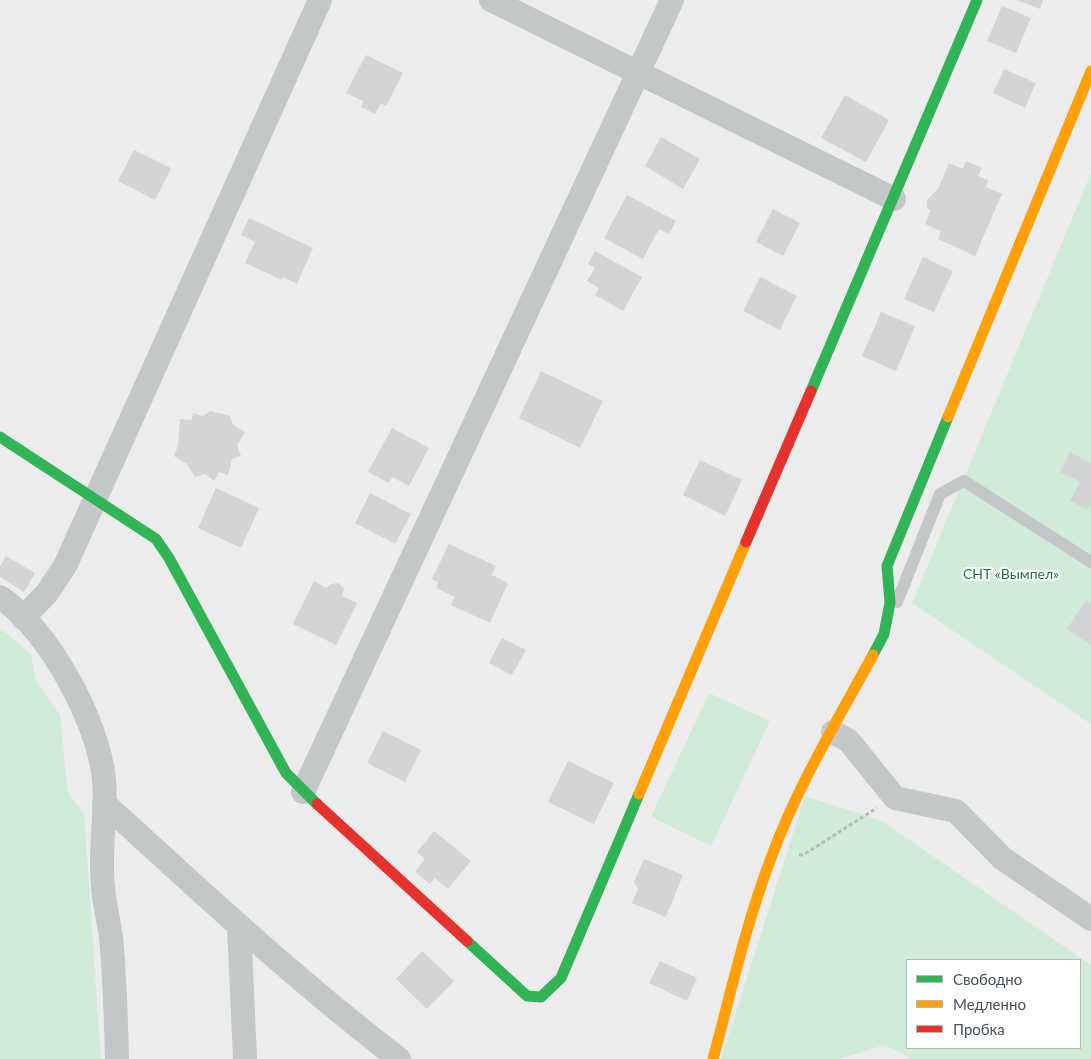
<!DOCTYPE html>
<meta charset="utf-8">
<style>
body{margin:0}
#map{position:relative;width:1091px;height:1059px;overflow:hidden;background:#edecec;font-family:Lato,sans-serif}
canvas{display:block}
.legend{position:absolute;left:906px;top:959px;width:175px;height:90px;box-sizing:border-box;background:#fff;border:1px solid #b5b9bc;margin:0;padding:6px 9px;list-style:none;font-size:15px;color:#455057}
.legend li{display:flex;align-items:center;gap:10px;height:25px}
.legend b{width:25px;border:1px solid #b5b9bc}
</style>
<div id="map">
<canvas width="1091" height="1059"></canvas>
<ul class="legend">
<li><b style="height:6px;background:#30b455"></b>Свободно</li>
<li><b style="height:6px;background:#ff9f0a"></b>Медленно</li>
<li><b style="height:6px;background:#e5322d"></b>Пробка</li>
</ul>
</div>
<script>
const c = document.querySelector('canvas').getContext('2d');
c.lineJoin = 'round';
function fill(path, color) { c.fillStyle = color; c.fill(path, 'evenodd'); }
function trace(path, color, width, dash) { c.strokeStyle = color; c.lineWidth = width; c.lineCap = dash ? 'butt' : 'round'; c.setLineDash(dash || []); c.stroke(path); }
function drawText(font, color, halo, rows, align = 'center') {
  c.font = font + ' Lato,sans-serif'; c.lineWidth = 4.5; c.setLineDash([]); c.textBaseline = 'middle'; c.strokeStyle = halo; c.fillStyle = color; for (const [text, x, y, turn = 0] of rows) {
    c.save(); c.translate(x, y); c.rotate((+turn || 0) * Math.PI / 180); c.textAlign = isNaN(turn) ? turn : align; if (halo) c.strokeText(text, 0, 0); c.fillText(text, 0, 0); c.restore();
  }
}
fill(new Path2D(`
 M 1091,173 L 1091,724 L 912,603 Z
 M 0,628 L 31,654 L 36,681 L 60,715 L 68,792 L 84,814 L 101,1059 L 0,1059 Z
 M 709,693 L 770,721 L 711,846 L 651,817 Z
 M 805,796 L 882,821 L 1091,965 L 1091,1059 L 912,1059 L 885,1045 L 840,1059 L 721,1059 ZM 907,960 L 1080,960 L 1080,1048 L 907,1048 Z`), '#d1ebd9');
fill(new Path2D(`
 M 1017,0 L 1043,0 L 1040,9 Z
 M 1002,6 L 1031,18 L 1016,53 L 987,41 Z
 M 366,55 L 403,73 L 386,106 L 381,103 L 375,114 L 361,107 L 363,101 L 346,93 Z
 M 1004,69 L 1036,83 L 1025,108 L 993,93 Z
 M 845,95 L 889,120 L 866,162 L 821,138 Z
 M 661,137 L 700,159 L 683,189 L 645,166 Z
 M 134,150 L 171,168 L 155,200 L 118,181 Z
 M 966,161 L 982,168 L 978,176 L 988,180 L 986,187 L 1002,194 L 975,256 L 938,239 L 941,231 L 925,224 L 931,210 L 927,208 L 927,200 L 938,189 L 949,163 L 963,169 Z
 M 627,195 L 676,221 L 669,234 L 659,229 L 643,259 L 604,238 Z
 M 773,209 L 800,223 L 783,256 L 756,242 Z
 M 249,218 L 313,248 L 297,284 L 283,277 L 282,280 L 245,263 L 255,242 L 241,235 Z
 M 595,251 L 642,277 L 623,311 L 595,295 L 599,288 L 587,281 L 595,268 L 588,264 Z
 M 923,257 L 953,271 L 934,312 L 904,299 Z
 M 760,277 L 797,296 L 780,330 L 743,311 Z
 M 881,312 L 915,326 L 896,371 L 862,356 Z
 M 541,371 L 603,401 L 580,448 L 519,418 Z
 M 210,411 L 230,416 L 233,425 L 245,432 L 237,445 L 241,456 L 232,459 L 228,475 L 219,472 L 214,481 L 205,474 L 195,477 L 187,464 L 174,456 L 178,446 L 180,419 L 192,420 L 193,413 L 203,416 Z
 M 392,428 L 429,448 L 409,486 L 392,477 L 389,483 L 368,472 Z
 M 1070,452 L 1091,463 L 1091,504 L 1087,510 L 1070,501 L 1080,482 L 1060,472 Z
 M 700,460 L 742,480 L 725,516 L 683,495 Z
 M 216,488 L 259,508 L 241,548 L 198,528 Z
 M 370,493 L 411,514 L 395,544 L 355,523 Z
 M 449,544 L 496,566 L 492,575 L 508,583 L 490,623 L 451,605 L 455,597 L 436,588 L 438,582 L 432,579 Z
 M 6,556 L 35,573 L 24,592 L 0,577 L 0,567 Z
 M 314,581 L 326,588 L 331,584 L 338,583 L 344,588 L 342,596 L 357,603 L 336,645 L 293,624 Z
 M 1086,600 L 1091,603 L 1091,645 L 1067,629 Z
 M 502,638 L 526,650 L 512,675 L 489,663 Z
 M 383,731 L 421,750 L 405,782 L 367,763 Z
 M 568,761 L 614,783 L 594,824 L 548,802 Z
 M 434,831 L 471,861 L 448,889 L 435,878 L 430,884 L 415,872 L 425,859 L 417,852 Z
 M 644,859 L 683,875 L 666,917 L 632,903 L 638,889 L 634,882 Z
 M 422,951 L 454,981 L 427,1009 L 396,979 Z
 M 660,961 L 697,978 L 687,1001 L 649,983 Z`), '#d3d4d5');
trace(new Path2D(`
 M 799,855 L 803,855 L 877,808`), '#b3beba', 3, [4, 2.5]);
trace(new Path2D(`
 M 897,602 L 940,494 L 964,481 L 1091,562`), '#c3c7c8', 12);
trace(new Path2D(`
 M 491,0 L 894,199
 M 0,597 C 48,629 99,722 104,780 C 107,815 99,850 103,886 C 104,903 109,921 111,938 C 115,978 116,1019 117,1059
 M 23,618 L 47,593 L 65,566 L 320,0
 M 833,732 L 849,741 L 895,798 L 956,811 L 1002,858 L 1091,919
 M 303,792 L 672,0
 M 104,803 C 200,891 296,980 399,1059
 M 239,925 L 245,1059`), '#c3c7c8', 24);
trace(new Path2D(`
 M 811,391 L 977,0
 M 0,437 L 156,539 L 169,558 L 286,773 L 317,804
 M 873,655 L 884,634 L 890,603 L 887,566 L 948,417
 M 467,941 L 527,996 L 541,997 L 561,978 L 639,794`), '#30b455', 11);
trace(new Path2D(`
 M 948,417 L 1091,71
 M 639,794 L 746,542
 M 713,1059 C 731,992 746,924 771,858 C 797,787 837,721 873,655`), '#ff9f0a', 11);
trace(new Path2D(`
 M 746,542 L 811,391
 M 317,804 L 467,941`), '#e5322d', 11);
drawText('14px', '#1b7340', '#fff', [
 ["СНТ «Вымпел»",1011,574]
]);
</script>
